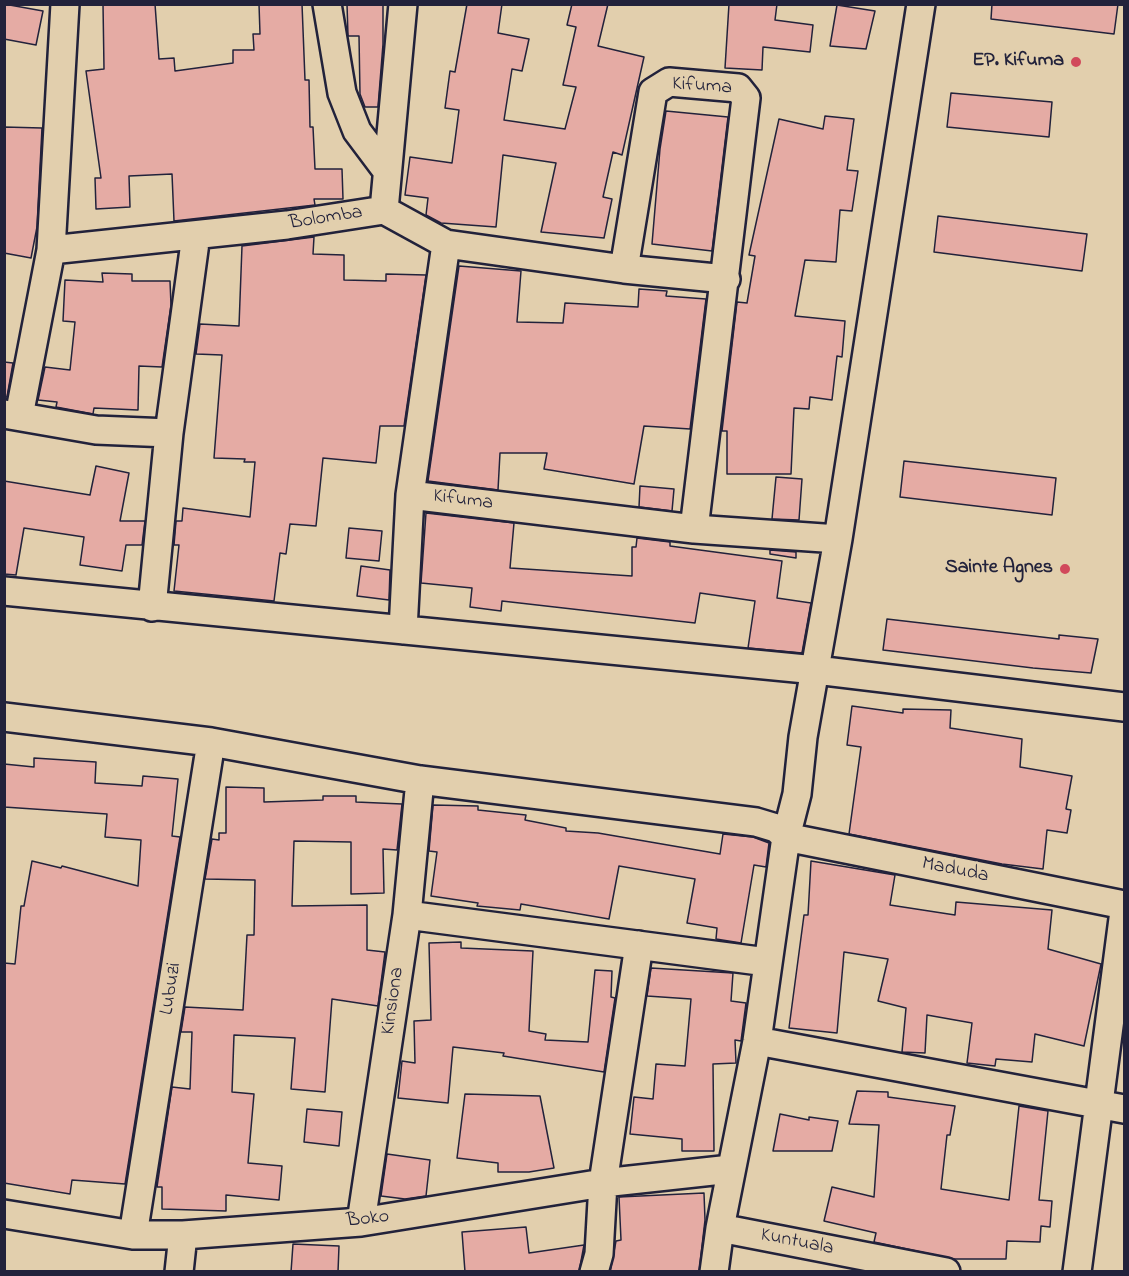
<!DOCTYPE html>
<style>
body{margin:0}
#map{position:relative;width:1129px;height:1276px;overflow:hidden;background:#e2cfad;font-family:"Indie Flower",sans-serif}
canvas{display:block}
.frame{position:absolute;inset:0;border:6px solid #22223b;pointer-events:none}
</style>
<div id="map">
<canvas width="1129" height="1276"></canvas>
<div class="frame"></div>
</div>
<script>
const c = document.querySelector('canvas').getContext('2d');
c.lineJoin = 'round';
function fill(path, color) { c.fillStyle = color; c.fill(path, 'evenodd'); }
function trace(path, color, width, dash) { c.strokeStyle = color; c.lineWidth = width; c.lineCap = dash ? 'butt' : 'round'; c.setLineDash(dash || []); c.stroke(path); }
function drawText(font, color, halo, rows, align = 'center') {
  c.font = font + ' "Indie Flower",sans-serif'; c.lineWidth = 4.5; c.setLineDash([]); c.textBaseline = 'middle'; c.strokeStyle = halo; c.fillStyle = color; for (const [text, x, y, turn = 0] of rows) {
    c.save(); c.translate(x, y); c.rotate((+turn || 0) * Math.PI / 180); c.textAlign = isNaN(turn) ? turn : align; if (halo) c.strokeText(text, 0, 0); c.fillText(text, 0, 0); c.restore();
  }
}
const building = new Path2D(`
 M 4,4 L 43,11 L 36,45 L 4,39 Z
 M 103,4 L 155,4 L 159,59 L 174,58 L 175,71 L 233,63 L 233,50 L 254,50 L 253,34 L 260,34 L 259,4 L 302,4 L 305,80 L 309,80 L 310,127 L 313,127 L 315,169 L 342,169 L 343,199 L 314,199 L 315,205 L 174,221 L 172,174 L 129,176 L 130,207 L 96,209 L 95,178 L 101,178 L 86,71 L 104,69 Z
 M 347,4 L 383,4 L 383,44 L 378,107 L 365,107 L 360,94 L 359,36 L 348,36 Z
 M 467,4 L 502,4 L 498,33 L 529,39 L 522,71 L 512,69 L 504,120 L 565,129 L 576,87 L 563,85 L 576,27 L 567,25 L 572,4 L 608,4 L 598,46 L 644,57 L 622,155 L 613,152 L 603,197 L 612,199 L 604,238 L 541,232 L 556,163 L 503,155 L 496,227 L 441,223 L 426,215 L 428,198 L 405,195 L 410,157 L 452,163 L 459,110 L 445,108 L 450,71 L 455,72 Z
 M 729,4 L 777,4 L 775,20 L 813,25 L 810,52 L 763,47 L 762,70 L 725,68 Z
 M 992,4 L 1118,4 L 1114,34 L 991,19 Z
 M 837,5 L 875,11 L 866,49 L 830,46 Z
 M 951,93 L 1052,102 L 1049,137 L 947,127 Z
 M 666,111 L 728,117 L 712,251 L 652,244 L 660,149 Z
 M 825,116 L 854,119 L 847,170 L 858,171 L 852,211 L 840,210 L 836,262 L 805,260 L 795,316 L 845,321 L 842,357 L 837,356 L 832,400 L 810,397 L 809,409 L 794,408 L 791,474 L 727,474 L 727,431 L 722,431 L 737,302 L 747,303 L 755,256 L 749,255 L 779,119 L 823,129 Z
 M 4,127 L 42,128 L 37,227 L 31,258 L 4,253 Z
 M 938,216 L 1087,234 L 1082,271 L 934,252 Z
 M 314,237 L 313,254 L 344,255 L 344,280 L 386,281 L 386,274 L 426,275 L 404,426 L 380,426 L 376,463 L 323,458 L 316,526 L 290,524 L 286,554 L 280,553 L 274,601 L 174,591 L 179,545 L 174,545 L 176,521 L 182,521 L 183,508 L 250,517 L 255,462 L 244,462 L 245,459 L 214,458 L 222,355 L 196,354 L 200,324 L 239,326 L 242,246 Z
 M 459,266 L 521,271 L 517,322 L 563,323 L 565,303 L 638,307 L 639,289 L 667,291 L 666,296 L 706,299 L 690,429 L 644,426 L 634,484 L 544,469 L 547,453 L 500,453 L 498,490 L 428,481 Z
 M 102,273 L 132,274 L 132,281 L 170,281 L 171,305 L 162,367 L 139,366 L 138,410 L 94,408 L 93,414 L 56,407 L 57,402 L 38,400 L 45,367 L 70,370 L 75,322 L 63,321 L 65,280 L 103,282 Z
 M 4,362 L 13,363 L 7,397 L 4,397 Z
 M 904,461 L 1056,478 L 1052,515 L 900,497 Z
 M 96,466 L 129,473 L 120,521 L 145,521 L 142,545 L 126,545 L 122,571 L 80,565 L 84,537 L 24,528 L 16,575 L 4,574 L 4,481 L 90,495 Z
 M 776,477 L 802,479 L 799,520 L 772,519 Z
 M 640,486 L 674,489 L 672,511 L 639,507 Z
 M 426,513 L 514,523 L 510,568 L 632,576 L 632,547 L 636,547 L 637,538 L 670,542 L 670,546 L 782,561 L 777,598 L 811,603 L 802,653 L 748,648 L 755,601 L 700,593 L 695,623 L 502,601 L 501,611 L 470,607 L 472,588 L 421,583 Z
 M 349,528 L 382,531 L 379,561 L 346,558 Z
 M 770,550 L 796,552 L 796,558 L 770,554 Z
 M 361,566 L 390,570 L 389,600 L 357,596 Z
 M 887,619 L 1059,639 L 1059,635 L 1098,639 L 1091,673 L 1033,668 L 883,650 Z
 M 852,706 L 903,713 L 903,709 L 951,710 L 950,728 L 1022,739 L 1020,767 L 1072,776 L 1066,809 L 1071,810 L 1067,833 L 1047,830 L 1043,869 L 1002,864 L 849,834 L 861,747 L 847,745 Z
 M 34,758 L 96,762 L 95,783 L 142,786 L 143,776 L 178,779 L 172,836 L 180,837 L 125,1184 L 72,1180 L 70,1194 L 4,1183 L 4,963 L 15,964 L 21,906 L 24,906 L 32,861 L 61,868 L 62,866 L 138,886 L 141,840 L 105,837 L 107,814 L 4,807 L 4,764 L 34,767 Z
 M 226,787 L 264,788 L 264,802 L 323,800 L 323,796 L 356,796 L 356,802 L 402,804 L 397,850 L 383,849 L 384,893 L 351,894 L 351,842 L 294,841 L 292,906 L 367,905 L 367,950 L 385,952 L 378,1006 L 332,999 L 325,1092 L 291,1089 L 295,1038 L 234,1035 L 232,1092 L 254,1094 L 248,1163 L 282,1166 L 279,1200 L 226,1195 L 226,1211 L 162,1209 L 162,1187 L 157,1187 L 172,1087 L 190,1089 L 192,1032 L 181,1032 L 185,1007 L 243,1010 L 247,935 L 254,935 L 255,880 L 205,879 L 212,839 L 219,840 L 219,833 L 226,833 Z
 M 433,805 L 478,806 L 478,810 L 526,815 L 525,820 L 566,828 L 566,831 L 598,833 L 720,854 L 723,834 L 753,837 L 769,843 L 766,867 L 754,865 L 741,943 L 716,939 L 717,928 L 687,923 L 695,879 L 619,866 L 609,919 L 521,904 L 520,910 L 477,906 L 478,903 L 431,896 L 437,852 L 429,851 Z
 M 811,861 L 895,875 L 890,905 L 955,915 L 956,902 L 1052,910 L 1048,949 L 1101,964 L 1084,1046 L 1035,1034 L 1032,1062 L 996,1059 L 995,1066 L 967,1063 L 972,1023 L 927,1015 L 925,1053 L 902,1052 L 906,1008 L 878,1001 L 888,959 L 844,952 L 837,1033 L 789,1028 L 804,915 L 808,915 Z
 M 461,942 L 461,948 L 533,951 L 529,1031 L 546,1034 L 545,1040 L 588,1042 L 595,970 L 612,971 L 611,997 L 615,998 L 604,1072 L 503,1056 L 504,1053 L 453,1047 L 448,1103 L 398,1098 L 402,1061 L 415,1063 L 414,1021 L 431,1020 L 429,943 Z
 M 651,968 L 733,973 L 731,1001 L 746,1003 L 741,1041 L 735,1040 L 736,1063 L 713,1064 L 714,1151 L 682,1151 L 682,1139 L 630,1134 L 634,1097 L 653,1099 L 656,1064 L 685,1066 L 691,999 L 647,996 Z
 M 857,1091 L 888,1092 L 888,1097 L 955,1106 L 950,1135 L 947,1135 L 941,1189 L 1009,1200 L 1019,1106 L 1048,1111 L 1039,1200 L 1052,1201 L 1050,1227 L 1041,1226 L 1040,1242 L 1007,1241 L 1006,1259 L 954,1259 L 874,1242 L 876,1233 L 824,1221 L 832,1187 L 874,1197 L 879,1125 L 849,1124 Z
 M 465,1094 L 540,1096 L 554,1168 L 529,1172 L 498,1172 L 498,1163 L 457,1158 Z
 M 307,1109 L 342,1112 L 339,1146 L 304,1142 Z
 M 780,1114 L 809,1120 L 809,1117 L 838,1121 L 832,1151 L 773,1151 Z
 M 387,1154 L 430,1160 L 426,1196 L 405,1199 L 381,1196 Z
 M 704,1193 L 705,1220 L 699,1272 L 610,1272 L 616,1241 L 621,1240 L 619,1197 Z
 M 526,1227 L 529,1253 L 584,1245 L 579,1272 L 465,1272 L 462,1232 Z
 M 293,1244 L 339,1246 L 338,1272 L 291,1272 Z`);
fill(building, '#e5aba4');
trace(building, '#22223b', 1.5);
const street = new Path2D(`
 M 327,4 L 342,93 L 357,131 L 387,171
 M 384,210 L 403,4
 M 51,250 L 287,225 L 384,210 L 446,244 L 624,269 L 726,279
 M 624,269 L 653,92 L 669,82 L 738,88 L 746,98 L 694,529
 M 4,414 L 96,430 L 169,433
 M 19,416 L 51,250 L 65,4
 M 410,495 L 694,529 L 838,539
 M 4,591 L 816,670 L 1124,707
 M 152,607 L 169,433 L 196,235
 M 403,630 L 410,495 L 446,244
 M 4,717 L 211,742 L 420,780 L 756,822 L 776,828 L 786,837 L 1124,905
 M 407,915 L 767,962
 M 757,1041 L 1124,1109
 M 4,1214 L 133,1235 L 183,1235 L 361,1222 L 603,1183 L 731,1169
 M 361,1222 L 407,915 L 420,780
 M 720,1228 L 946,1272
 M 133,1235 L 211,742
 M 179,1272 L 183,1235
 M 594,1272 L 599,1254 L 603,1183 L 639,945
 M 714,1272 L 720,1228 L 757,1041 L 786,837 L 797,794 L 803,737 L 838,539 L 921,4
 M 1077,1272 L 1124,911`);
trace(street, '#22223b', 32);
trace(street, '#e2cfad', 27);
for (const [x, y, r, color] of [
 [1076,62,6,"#d1495b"],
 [1065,569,6,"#d1495b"]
]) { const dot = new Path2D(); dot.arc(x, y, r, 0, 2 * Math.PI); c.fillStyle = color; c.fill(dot); trace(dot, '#e2cfad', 2); }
drawText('bold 20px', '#22223b', '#e2cfad', [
 ["EP. Kifuma",1064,62],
 ["Sainte Agnes",1053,569]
], 'right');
drawText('20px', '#22223b', '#e2cfad', [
 ["Kifuma",702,87,4],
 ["Bolomba",326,219,-9],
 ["Kifuma",463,501,7],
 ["Maduda",955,871,11],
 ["Lubuzi",172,989,-81],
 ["Kinsiona",394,1001,-82],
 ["Boko",368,1220,-7],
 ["Kuntuala",797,1243,11]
]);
</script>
